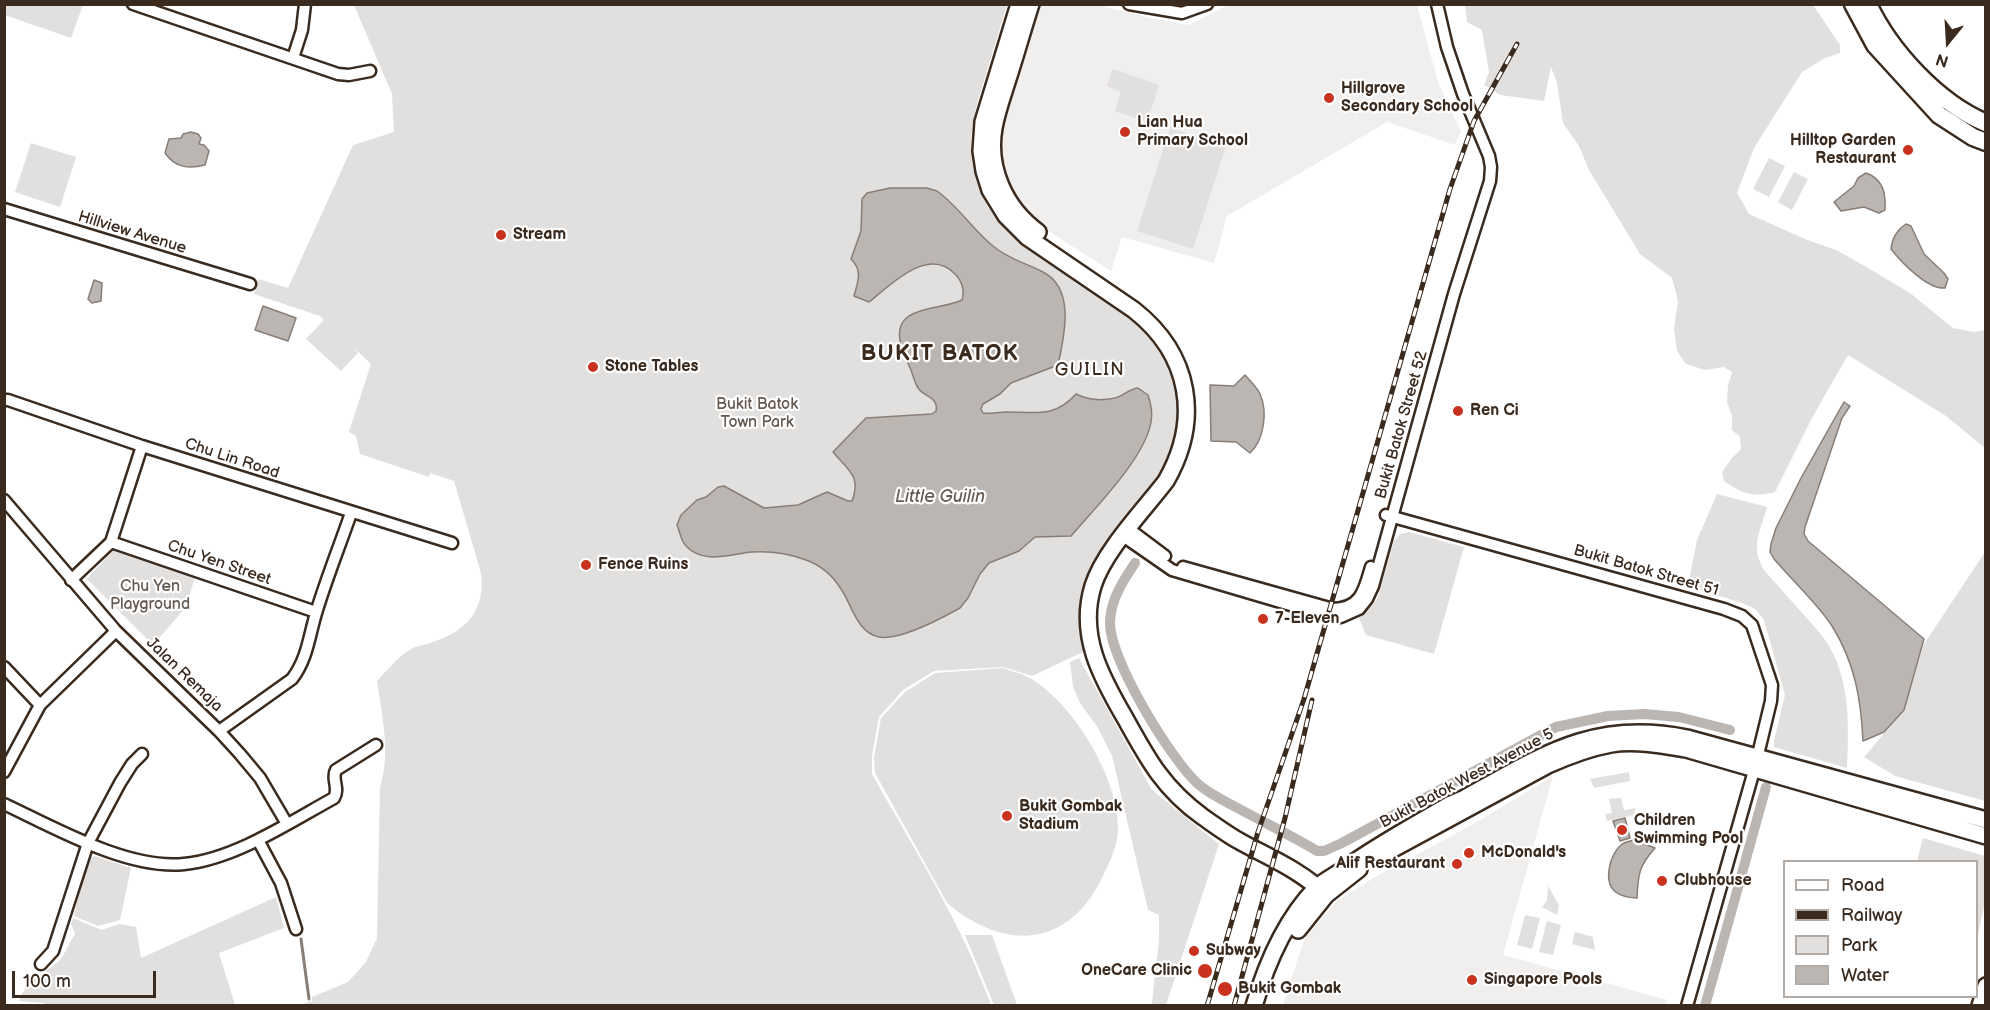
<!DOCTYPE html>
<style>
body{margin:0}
#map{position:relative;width:1990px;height:1010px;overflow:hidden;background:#fff;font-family:"Balsamiq Sans",sans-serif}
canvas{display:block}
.frame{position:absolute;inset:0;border:6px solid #3b2a1e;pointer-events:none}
.legend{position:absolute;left:1783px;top:860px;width:195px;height:138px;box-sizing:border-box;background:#fff;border:2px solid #b1aaa5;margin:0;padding:8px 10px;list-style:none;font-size:18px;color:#3b2a1e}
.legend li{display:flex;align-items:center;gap:12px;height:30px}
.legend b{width:30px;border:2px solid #b1aaa5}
.north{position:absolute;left:1918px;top:12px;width:60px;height:60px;-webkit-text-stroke:4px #fff;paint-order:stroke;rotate:198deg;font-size:16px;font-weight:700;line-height:24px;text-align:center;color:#3b2a1e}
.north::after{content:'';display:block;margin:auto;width:21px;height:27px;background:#3b2a1e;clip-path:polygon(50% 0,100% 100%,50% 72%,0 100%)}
.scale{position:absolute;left:12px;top:971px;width:144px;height:27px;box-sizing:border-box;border:3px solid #3b2a1e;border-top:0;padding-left:8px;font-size:18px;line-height:21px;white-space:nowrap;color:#3b2a1e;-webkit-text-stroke:4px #fff;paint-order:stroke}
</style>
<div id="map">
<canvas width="1990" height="1010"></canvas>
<div class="frame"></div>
<ul class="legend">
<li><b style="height:8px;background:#fff"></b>Road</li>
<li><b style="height:8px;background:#3b2a1e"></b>Railway</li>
<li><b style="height:16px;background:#e2e0de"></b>Park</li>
<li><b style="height:16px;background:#bcb6b3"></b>Water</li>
</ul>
<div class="north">N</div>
<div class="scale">100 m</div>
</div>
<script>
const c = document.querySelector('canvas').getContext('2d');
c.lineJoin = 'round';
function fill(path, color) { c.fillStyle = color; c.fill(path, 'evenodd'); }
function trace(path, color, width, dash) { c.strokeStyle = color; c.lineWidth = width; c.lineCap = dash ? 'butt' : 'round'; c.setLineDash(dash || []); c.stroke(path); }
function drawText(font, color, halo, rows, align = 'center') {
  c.font = font + ' "Balsamiq Sans",sans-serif'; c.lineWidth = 4.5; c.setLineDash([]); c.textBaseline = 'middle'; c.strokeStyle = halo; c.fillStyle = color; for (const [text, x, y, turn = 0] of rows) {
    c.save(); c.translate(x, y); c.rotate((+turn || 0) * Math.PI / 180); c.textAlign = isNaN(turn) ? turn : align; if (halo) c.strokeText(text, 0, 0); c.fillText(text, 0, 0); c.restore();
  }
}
fill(new Path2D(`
 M 1036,5 L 1097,5 L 1151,18 L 1188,25 L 1229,5 L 1417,5 L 1438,82 L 1461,131 L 1455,145 L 1387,122 L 1227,216 L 1214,263 L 1122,237 L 1111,271 L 1036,223 L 1027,215 L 1008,187 L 998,151 L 1000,127 Z
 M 1553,776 L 1503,955 L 1668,1000 L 1666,1005 L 1283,1005 L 1305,937 L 1338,900 L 1377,876 L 1475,823 Z`), '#f1efee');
fill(new Path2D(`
 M 5,4 L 83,4 L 83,5 L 71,38 L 5,15 Z
 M 354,5 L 1007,5 C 1000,28 993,51 986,74 C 979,97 971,120 971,145 C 973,282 1164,275 1178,401 C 1183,441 1162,473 1141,505 C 1128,526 1116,547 1103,567 C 1097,577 1088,587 1083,598 C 1077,614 1080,636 1083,652 L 1032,676 L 1003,667 L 934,671 L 903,690 L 879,717 L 872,756 L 872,774 C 914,849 962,924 991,1005 L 300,1005 L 312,1001 L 312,997 L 348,982 L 366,962 L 377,938 L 380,787 C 391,753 382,716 377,681 C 387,670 398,657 411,649 C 418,645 426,645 433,642 C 467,631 486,609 481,573 L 454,481 L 430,473 L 429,477 L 360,454 L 356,436 L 349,432 L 371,364 L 353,347 L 358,353 L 341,371 L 306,339 L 324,320 L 320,316 L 254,294 L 258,279 L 288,288 L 353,145 L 394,132 L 392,94 Z
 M 1465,5 L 1813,5 L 1840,45 L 1840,53 L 1825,58 L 1802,72 L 1754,148 L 1737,193 L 1749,214 L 1805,239 L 1836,250 L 1863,265 L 1910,293 L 1953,328 L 1974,332 L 1985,330 L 1985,448 L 1946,416 L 1848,355 L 1813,416 L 1775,492 C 1752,498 1743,494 1724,481 L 1722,472 L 1732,458 L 1741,449 L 1740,437 L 1732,430 L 1732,416 L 1727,402 L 1728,385 L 1732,372 L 1724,367 L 1705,370 L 1686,364 L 1677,351 L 1674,329 L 1678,301 L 1672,278 L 1640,254 L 1589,170 L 1579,146 L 1563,123 L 1557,83 L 1551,67 L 1544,101 L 1500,95 L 1484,85 L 1489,72 L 1482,30 L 1467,22 Z
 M 1113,69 L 1159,85 L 1147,122 L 1115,111 L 1121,92 L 1107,86 Z
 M 1170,128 L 1226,146 L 1193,249 L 1137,231 Z
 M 31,143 L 76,157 L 60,207 L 15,192 Z
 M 1769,158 L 1785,166 L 1769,197 L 1753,189 Z
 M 1794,172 L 1808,179 L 1792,210 L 1778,202 Z
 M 1717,494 L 1767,507 C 1760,533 1750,545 1764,570 C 1782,591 1801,611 1819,632 C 1851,670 1849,722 1847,768 L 1774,747 L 1774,741 L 1785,695 L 1764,620 L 1755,609 L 1742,603 L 1688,586 L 1697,540 Z
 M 1409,532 L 1464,547 L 1434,654 L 1366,635 L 1359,618 L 1373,605 L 1378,597 L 1394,541 L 1400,534 Z
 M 113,550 L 195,577 L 186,607 L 153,645 L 87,579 Z
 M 1985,552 L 1985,801 L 1895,776 L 1864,757 L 1904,710 L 1924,644 Z
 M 1079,658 L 1152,790 L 1219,844 L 1166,1005 L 1152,1005 L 1152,1002 L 1159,940 L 1159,915 L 1148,910 L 1112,756 L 1098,728 L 1080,703 L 1073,687 L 1070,662 Z
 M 1003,668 C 1013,672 1025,674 1033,680 C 1075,706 1120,781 1118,831 C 1117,848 1109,863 1102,878 C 1067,949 1004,951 947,903 L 875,773 L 874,757 L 881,718 L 905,692 L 935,673 Z
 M 1629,772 L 1630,781 L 1594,788 L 1590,779 Z
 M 1621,798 L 1624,810 L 1636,808 L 1633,815 L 1607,821 L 1605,814 L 1612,813 L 1609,799 Z
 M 1923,838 L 1985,856 L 1985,902 L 1977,939 L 1976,862 L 1917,861 Z
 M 95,856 L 131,868 L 120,920 L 98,926 L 74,916 L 87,859 Z
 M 1548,886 L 1559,905 L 1557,915 L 1542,907 L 1547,901 Z
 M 276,897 L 284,928 L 219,953 L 235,1005 L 45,1006 L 44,1003 L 19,1001 C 30,973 41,978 60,960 C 64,956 70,941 75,934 L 71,924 L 73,918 L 102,930 L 119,924 L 136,927 L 141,958 Z
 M 1525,915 L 1540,918 L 1532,949 L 1517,945 Z
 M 1547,921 L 1561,925 L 1553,955 L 1539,952 Z
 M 1575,932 L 1593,937 L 1595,950 L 1572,944 Z
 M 965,935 L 992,935 L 1017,1005 L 994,1005 Z`), '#e2e0de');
const water = new Path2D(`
 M 191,132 L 198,134 L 201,138 L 199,144 L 204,145 L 209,151 L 205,165 C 189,169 175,168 165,153 L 169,139 L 181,138 L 183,134 Z
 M 1866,173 C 1883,179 1886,193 1885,210 L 1879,213 L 1864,207 L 1841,211 L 1834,202 L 1854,186 L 1858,178 Z
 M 890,188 L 927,188 L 937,191 C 959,207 973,230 993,246 C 1008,259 1026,263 1043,272 C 1076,289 1064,337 1058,365 L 1011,383 L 1000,394 L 983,404 L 981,409 L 983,413 C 992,414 998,412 1007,412 C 1035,412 1055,418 1076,394 C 1088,400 1101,401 1115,398 C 1123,396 1129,389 1138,388 L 1148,395 C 1151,404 1153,413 1151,422 C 1145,458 1095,508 1071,536 L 1035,537 L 1019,551 L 989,563 L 980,574 L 968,598 L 960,608 C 942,618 899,641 879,637 C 857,633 852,605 841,589 C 833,576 820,565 806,560 C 790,554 769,551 752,552 C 730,554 704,565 686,546 C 681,541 680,532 677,525 L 681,515 L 697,500 L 706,497 L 718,487 L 724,486 L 764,508 L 798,505 L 827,492 L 848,501 L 852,501 C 862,476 847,469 833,452 L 866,418 L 932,414 L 936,411 C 939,397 924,397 918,388 C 915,383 913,376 911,370 C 904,354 890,329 909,316 C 925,306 945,308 962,300 C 965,291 962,281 955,274 C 928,245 890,286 869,302 L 854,296 C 858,281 863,271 851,259 L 861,231 L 862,199 L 867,193 Z
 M 1906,224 L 1911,226 L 1924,254 L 1944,273 L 1948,279 L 1945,288 C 1928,290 1901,262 1891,249 C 1892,238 1897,230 1906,224 Z
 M 94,280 L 102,283 L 101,301 L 92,303 L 88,299 Z
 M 263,306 L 296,318 L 288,341 L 255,330 Z
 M 1245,375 C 1250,381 1257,387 1260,394 C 1268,412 1264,440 1250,453 L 1236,442 L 1211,441 L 1210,385 L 1234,386 Z
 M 1844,402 L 1850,406 L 1842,418 L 1805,527 L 1804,534 L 1808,541 L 1924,639 L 1904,710 L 1884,732 L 1863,741 C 1861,699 1855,663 1832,626 C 1818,604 1792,580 1774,559 L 1770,552 L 1771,544 L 1776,528 L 1801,478 Z
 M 1625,818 L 1630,838 L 1620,841 L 1613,821 Z
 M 1634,840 L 1655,848 C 1639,866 1638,874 1637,898 C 1612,897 1604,885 1611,861 C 1613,856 1617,848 1621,845 C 1624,842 1631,841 1634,840 Z`);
fill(water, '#bcb6b3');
trace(water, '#887e77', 1.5);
trace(new Path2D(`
 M 301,939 L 309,999`), '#887e77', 3);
trace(new Path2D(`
 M 1135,563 C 1123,581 1111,599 1110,621 C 1108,657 1171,760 1198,784 C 1212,796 1229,803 1245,812 C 1269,825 1294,837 1317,851 L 1324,851 L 1342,843 L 1556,727 L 1608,716 L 1644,714 L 1679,717 L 1730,730
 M 1705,1006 L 1766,787`), '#bcb6b3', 10);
const street = new Path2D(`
 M 133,4 L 338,74 L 349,75 L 370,71
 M 1129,4 L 1182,13 L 1207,4
 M 293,58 L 302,30 L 305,4
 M 4,209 L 250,284
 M 4,400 L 8,400 L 142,446 L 452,543
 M 4,500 L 116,631 L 219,731 L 240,754 L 260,778 L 287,824
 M 1386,515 L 1724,609 L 1742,616 L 1752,625 L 1772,685 L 1771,701 L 1755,767 L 1687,1006
 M 1129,529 L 1165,556
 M 1123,536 L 1172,570 L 1321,614 L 1341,617 L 1359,609 L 1367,599 L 1373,586 L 1454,294 L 1490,181 L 1491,167 L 1489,156 L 1463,94 L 1447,47 L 1437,4
 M 111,542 L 316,612
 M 1183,567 L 1333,609 C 1361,608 1364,591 1371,567
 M 71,580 L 111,542 L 142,446
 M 4,667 L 40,705
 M 219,731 L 292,679 C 308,658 309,635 317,610 C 327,577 340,545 351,513
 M 4,772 L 40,705 L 116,631
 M 4,804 C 55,828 128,870 184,864 C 235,859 290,822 334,798 C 340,788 331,779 336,770 L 376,745
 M 258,840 L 281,883 L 296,929
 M 41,964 L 53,951 L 88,843 L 120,783 L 132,764 L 142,754`);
const secondary = new Path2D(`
 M 1019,4 L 983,122 L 981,151 L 984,171 L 990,190 L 1006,216 L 1027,237 L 1134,310 C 1191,355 1201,420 1166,481 C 1143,511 1104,551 1093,586 C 1078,635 1101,677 1125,718 C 1148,760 1164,789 1203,817 C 1216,826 1228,835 1241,842 C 1272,859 1300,870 1326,895
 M 1031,4 C 1023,29 1016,54 1008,79 C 1003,95 997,111 994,128 C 987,168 1005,208 1038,232
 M 1382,855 L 1548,765 C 1568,756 1589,748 1611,744 C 1635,740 1662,745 1686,749 L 1986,836
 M 1298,930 L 1326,895 L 1359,869
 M 1254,1006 C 1266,965 1286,919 1316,888 C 1324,881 1334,876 1343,870 C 1376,846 1413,826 1449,805 L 1463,799 C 1541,756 1593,719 1687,738 L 1986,820
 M 1980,1006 L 1986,986`);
const primary = new Path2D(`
 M 1853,4 L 1875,45 L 1939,115 L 1973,137 L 1986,142
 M 1868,4 C 1890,51 1938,103 1986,123`);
trace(street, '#3b2a1e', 15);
trace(secondary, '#3b2a1e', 20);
trace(primary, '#3b2a1e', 21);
trace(street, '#fff', 10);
trace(secondary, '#fff', 15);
trace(primary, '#fff', 16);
const rail = new Path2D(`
 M 1207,1006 L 1258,832 L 1304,699 L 1450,189 L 1474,121 L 1517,44
 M 1234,1006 L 1285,818 L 1312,700`);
trace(rail, '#3b2a1e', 5);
trace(rail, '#fff', 3, [9]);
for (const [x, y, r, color] of [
 [1329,98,6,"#c8321e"],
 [1125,132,6,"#c8321e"],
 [1908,150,6,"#c8321e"],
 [501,235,6,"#c8321e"],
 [593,367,6,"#c8321e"],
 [1458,411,6,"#c8321e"],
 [586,565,6,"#c8321e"],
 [1263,619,6,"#c8321e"],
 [1007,816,6,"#c8321e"],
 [1622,830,6,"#c8321e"],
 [1469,853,6,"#c8321e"],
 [1457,864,6,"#c8321e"],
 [1662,881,6,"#c8321e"],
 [1194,951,6,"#c8321e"],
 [1205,971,8,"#c8321e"],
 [1472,980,6,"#c8321e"],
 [1225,989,8,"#c8321e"]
]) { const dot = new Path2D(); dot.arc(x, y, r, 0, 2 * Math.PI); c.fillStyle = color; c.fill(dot); trace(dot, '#fff', 2); }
drawText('bold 16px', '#3b2a1e', '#fff', [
 ["Hillgrove",1341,89],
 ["Secondary School",1341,107],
 ["Lian Hua",1137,123],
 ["Primary School",1137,141],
 ["Hilltop Garden",1896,141,"right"],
 ["Restaurant",1896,159,"right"],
 ["Stream",513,235],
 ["Stone Tables",605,367],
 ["Ren Ci",1470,411],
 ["Fence Ruins",598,565],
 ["7-Eleven",1275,619],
 ["Bukit Gombak",1019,807],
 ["Stadium",1019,825],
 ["Children",1634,821],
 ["Swimming Pool",1634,839],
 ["McDonald's",1481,853],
 ["Alif Restaurant",1445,864,"right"],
 ["Clubhouse",1674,881],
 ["Subway",1206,951],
 ["OneCare Clinic",1192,971,"right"],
 ["Singapore Pools",1484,980],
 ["Bukit Gombak",1238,989]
], 'left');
drawText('16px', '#3b2a1e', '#fff', [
 ["Hillview Avenue",132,233,17],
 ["Bukit Batok Street 52",1402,425,-74],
 ["Chu Lin Road",232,459,18],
 ["Chu Yen Street",219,563,19],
 ["Bukit Batok Street 51",1646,571,16],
 ["Jalan Remaja",184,675,44],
 ["Bukit Batok West Avenue 5",1467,779,-28]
]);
drawText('16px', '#65584e', '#fff', [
 ["Bukit Batok",757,405],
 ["Town Park",757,423],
 ["Chu Yen",150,587],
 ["Playground",150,605]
]);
c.letterSpacing = '1.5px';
drawText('18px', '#3b2a1e', '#fff', [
 ["GUILIN",1090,370]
]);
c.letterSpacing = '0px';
drawText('italic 18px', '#685b52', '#fff', [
 ["Little Guilin",940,497]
]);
c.letterSpacing = '1.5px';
drawText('bold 22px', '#3b2a1e', '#fff', [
 ["BUKIT BATOK",940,354]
]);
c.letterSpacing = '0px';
</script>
